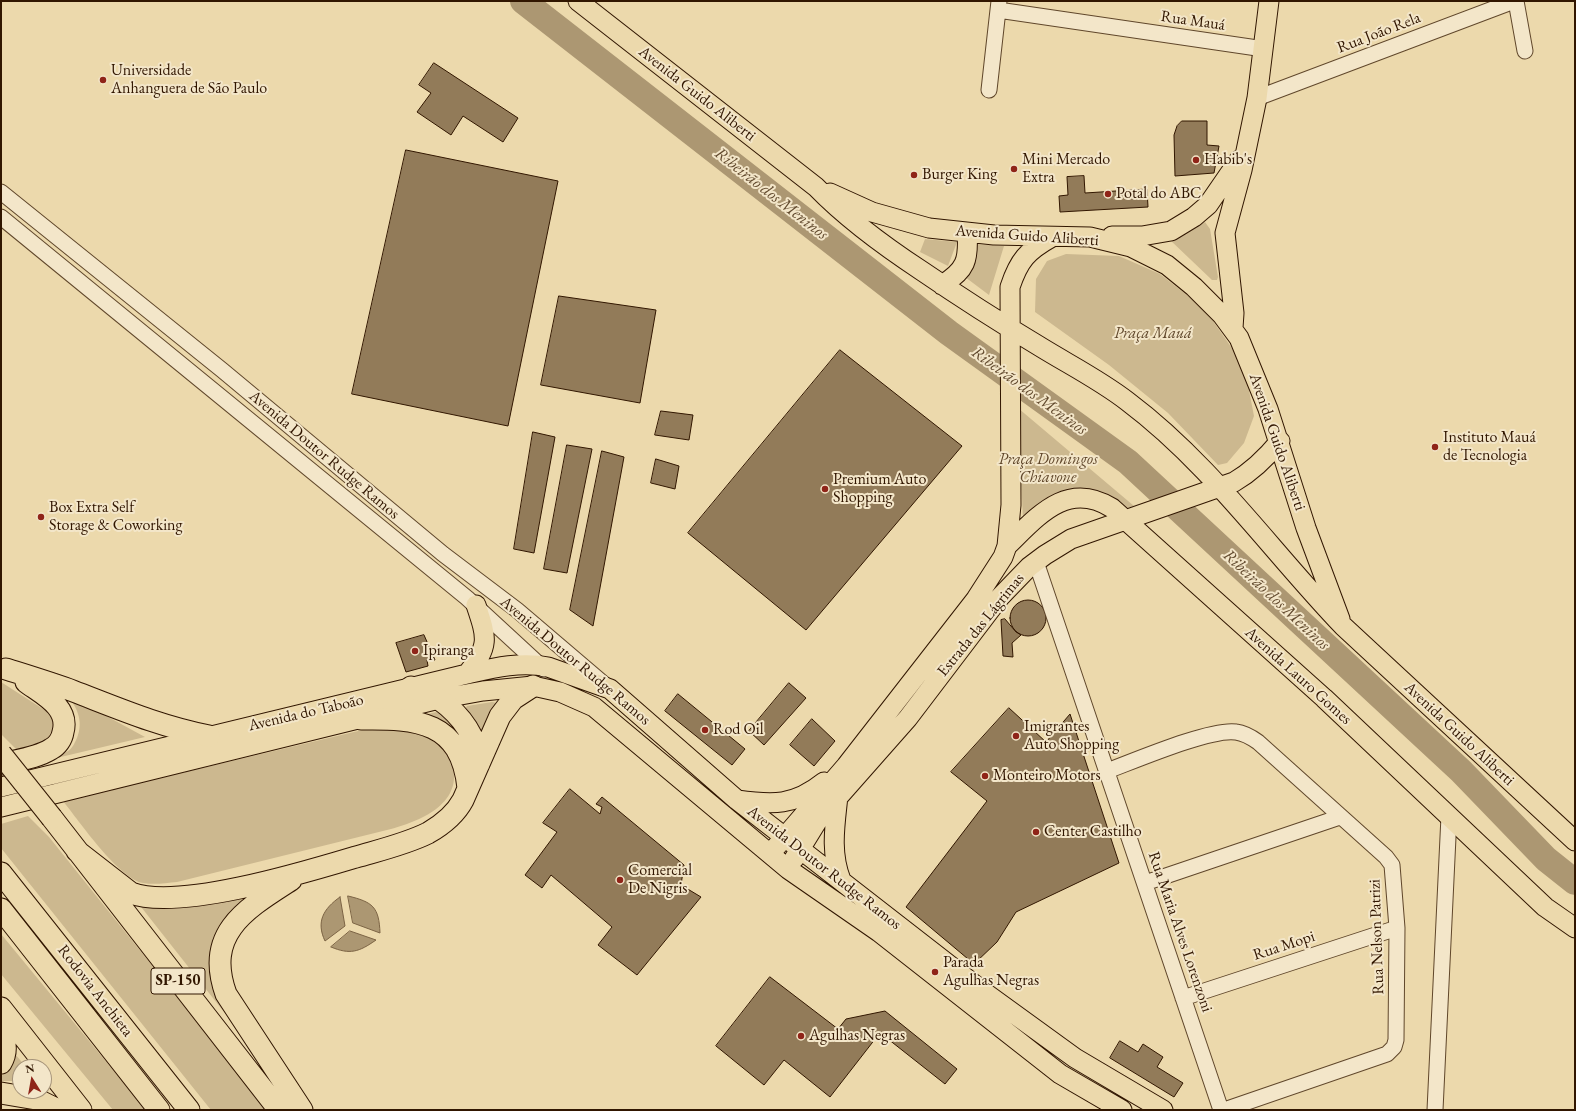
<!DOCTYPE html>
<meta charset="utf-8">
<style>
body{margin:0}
#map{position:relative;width:1576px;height:1111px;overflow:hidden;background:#ecd9ac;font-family:"EB Garamond",serif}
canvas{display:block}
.frame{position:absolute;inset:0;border:2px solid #311600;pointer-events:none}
.north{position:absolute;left:12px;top:1059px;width:40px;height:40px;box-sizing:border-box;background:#f3e6c9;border:1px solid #a59379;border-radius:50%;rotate:349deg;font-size:11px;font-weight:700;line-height:16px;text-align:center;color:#311600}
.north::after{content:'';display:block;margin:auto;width:14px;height:18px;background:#8f2418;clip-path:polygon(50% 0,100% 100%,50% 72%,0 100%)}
</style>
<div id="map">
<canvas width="1576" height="1111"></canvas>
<div class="frame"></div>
<div class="north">N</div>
</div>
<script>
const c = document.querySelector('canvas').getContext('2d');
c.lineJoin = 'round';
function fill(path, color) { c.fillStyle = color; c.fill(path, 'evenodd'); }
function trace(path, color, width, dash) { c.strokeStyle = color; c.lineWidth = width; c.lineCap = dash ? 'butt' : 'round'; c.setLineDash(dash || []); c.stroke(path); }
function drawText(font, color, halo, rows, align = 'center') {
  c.font = font + ' "EB Garamond",serif'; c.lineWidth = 4; c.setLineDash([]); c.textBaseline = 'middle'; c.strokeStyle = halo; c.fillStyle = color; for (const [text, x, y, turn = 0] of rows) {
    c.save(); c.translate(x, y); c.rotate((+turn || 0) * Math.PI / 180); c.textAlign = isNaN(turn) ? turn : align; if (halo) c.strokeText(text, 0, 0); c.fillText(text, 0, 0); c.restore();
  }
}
fill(new Path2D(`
 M 1205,222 L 1210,229 L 1218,277 L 1217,280 L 1212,280 L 1169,239 L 1184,234 Z
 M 925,239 L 957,242 L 948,266 L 920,252 Z
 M 975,244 L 1004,246 L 989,295 L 965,277 Z
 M 1066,254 L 1119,256 L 1160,274 L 1192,299 L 1213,321 L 1236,354 L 1248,385 L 1254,416 L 1244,443 L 1227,463 L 1218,465 L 1168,413 L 1109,365 L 1035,312 L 1036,279 L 1047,261 Z
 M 1018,408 L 1134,506 L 1127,508 L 1113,499 L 1023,520 Z
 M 1,682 L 54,716 C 55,720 56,725 56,729 C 53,745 29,748 16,749 L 1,734 Z
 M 64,693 L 145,737 L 27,765 C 40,761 57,758 68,751 C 73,748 75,742 77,738 C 84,721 77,705 64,693 Z
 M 492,702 L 497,703 L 485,737 L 464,710 L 467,706 Z
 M 436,712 L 447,716 L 473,750 L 426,717 L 428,714 Z
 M 375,727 C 385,728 414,727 421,730 C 426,732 447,749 449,753 C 450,755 451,759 452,762 C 464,803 423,820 391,829 L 177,882 C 166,883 154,885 143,883 C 119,879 79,821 63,801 Z
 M 28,816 L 49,837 L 268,1110 L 211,1110 L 1,848 L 1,824 Z
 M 256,891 L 223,926 L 235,1026 L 134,898 Z
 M 1,934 L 146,1110 L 113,1110 L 1,974 Z
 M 15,1054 L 26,1067 L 20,1067 L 20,1081 L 1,1081 L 1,1077 L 9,1067 Z`), '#ccb88f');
const water = new Path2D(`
 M 348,896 C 373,902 379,907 380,933 L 353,923 Z
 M 340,897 L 345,926 L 325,941 C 316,922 323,909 340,897 Z
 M 350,931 L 376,940 C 359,952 350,955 331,947 Z`);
fill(water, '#ac9772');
trace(water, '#7b6344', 1);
trace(new Path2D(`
 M 523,1 L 949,333 L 1128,462 L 1461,771 L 1546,859 L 1575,882`), '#ac9772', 26);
const building = new Path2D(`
 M 434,63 L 518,118 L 503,142 L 463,116 L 451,135 L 417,112 L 431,93 L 419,85 Z
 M 1182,121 L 1207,121 L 1207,145 L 1219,146 L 1214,173 L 1175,176 L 1174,135 L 1177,126 Z
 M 406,150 L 558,181 L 508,426 L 352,394 Z
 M 1084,176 L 1085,193 L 1147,189 L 1148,207 L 1060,212 L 1059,196 L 1068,195 L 1067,177 Z
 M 559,296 L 656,310 L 640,403 L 541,385 Z
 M 840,350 L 962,446 L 806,630 L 688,533 Z
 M 661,411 L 693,415 L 689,440 L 655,435 Z
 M 533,432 L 555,437 L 534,553 L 514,549 Z
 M 567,445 L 592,449 L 567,573 L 544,569 Z
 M 602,451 L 624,457 L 593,626 L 570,610 Z
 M 656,459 L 679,466 L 675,489 L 651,483 Z
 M1010 618a18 18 0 1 1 36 0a18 18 0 1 1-36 0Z
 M 1005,619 L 1016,632 L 1021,635 L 1012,643 L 1013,657 L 1003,656 L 1001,620 Z
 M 424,635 L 435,660 L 427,660 L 428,666 L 406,672 L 396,643 Z
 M 789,683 L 806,698 L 764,745 L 749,731 Z
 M 678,694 L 745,749 L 732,765 L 665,711 Z
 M 1009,708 L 1046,742 L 1070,714 L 1119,863 L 1016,912 L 997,942 L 974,964 L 906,907 L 987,801 L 951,772 Z
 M 812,719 L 835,741 L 814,766 L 790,745 Z
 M 570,789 L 600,814 L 602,807 L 596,804 L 602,797 L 684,865 L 681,885 L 701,897 L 637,975 L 598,945 L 612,927 L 551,875 L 542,888 L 525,875 L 557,832 L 543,823 Z
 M 770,977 L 838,1029 L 846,1019 L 885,1011 L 957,1069 L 945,1084 L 888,1039 L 879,1034 L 830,1097 L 784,1060 L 764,1085 L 716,1046 Z
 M 1120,1041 L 1138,1052 L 1143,1044 L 1163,1057 L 1157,1067 L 1183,1083 L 1174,1097 L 1110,1058 Z`);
fill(building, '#927b59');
trace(building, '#311600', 1);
const minor = new Path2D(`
 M 1516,1 L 1525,51
 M 998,10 L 1264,49
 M 989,90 L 999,1
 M 1257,98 L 1514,1
 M 1,192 L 222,370 L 443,554 L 517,610 L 605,685
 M 1,217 L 467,598 L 544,669
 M 1036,562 L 1221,1110
 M 1107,771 C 1134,761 1211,728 1236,732 C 1244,733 1251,737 1258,742 L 1386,857 L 1392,865 L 1397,928 L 1396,1040 L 1394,1047 L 1387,1054 L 1224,1110
 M 1145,883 L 1340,817
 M 1183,998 L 1397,928
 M 1435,1110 L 1449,816`);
const major = new Path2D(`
 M 578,1 L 816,187 C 847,219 884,246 922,271 C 960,297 999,322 1039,346 C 1068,364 1100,380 1127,401 C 1211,464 1271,551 1343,626 L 1575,841
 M 830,193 L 872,212 L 929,228 L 994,235 L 1090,237 L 1131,247 L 1167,265 L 1194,287 L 1222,315 L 1239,338 L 1268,409 L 1306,528 L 1340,619
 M 1112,236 L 1142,236 L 1171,231 L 1194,217 L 1208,205 L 1239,160
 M 942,285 C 966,270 969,260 967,232
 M 1233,328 L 1234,313 L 1225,233 L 1242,170 L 1257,98 L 1269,1
 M 1007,546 C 1038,516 1067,480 1112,508 L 1324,698 L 1545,907 L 1575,928
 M 467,674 C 490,646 487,638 476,605
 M 1,787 L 467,674 C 493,668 521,661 548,667 L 610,689 L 737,800 L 984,992 L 1075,1058 L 1163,1110
 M 838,796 C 835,825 830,852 841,880
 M 737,800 C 773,805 794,806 824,782
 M 1,807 L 439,699 L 483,691 L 533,686 L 560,692 L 594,707 L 788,869 L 879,932 L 1060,1074 L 1122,1110
 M 776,847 L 846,766 L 976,599 L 1003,557 L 1007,546 L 1011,505 L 1010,287 C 1019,260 1027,251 1052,237
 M 794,859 L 818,820 L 908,718 L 1000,597 L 1029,567 L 1045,555 L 1071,539 L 1234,482 C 1253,471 1266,458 1280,441`);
const highway = new Path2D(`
 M 6,669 C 28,676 51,683 73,691 C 120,709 159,726 209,736
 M 411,687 C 421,691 432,694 440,700 C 461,715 478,738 479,764
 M 361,719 C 417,718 461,721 468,788
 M 1,764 C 17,760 37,758 51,749 C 57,746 62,739 63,732 C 70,707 42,694 26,682
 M 52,818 L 279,1110
 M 77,851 L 131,893 C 178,911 306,872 356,857 C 380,850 406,844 428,833 C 442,825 455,815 463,800 L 500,716 L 513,699 L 533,686
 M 1,873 L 189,1110
 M 291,880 C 246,909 204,933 226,994 L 302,1110
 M 1,909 L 159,1110
 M 1,1008 L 81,1110
 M 1,1032 C 6,1042 7,1053 1,1063
 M 1,1093 L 36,1099 L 58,1110`);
trace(minor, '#60472b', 17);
trace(major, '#311600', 21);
trace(highway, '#311600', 23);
trace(minor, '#f3e6c9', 15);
trace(major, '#ecd9ac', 19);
trace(highway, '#ecd9ac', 21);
const highwayBridge = new Path2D(`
 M 1,754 L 52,818`);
trace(highwayBridge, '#311600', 23, []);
trace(highwayBridge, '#ecd9ac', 21);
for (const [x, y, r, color] of [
 [103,80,4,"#8f2418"],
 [1196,160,4,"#8f2418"],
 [1014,169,4,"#8f2418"],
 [914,175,4,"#8f2418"],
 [1108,194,4,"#8f2418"],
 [1435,447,4,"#8f2418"],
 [825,489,4,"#8f2418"],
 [41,517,4,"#8f2418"],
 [415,651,4,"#8f2418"],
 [705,730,4,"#8f2418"],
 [1016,736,4,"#8f2418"],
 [985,776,4,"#8f2418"],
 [1036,832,4,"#8f2418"],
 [620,880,4,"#8f2418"],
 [935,972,4,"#8f2418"],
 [801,1036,4,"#8f2418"]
]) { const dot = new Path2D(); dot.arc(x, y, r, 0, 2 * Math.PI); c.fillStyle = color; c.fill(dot); trace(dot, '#f3e6c9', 1.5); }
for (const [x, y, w] of [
 [178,981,54]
]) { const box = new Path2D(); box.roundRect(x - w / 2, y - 13, w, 26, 3); c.fillStyle = '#f3e6c9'; c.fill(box); trace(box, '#311600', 1); }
drawText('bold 15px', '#311600', null, [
 ["SP-150",178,981]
]);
drawText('16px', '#311600', '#f3e6c9', [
 ["Rua Mauá",1193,21,8],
 ["Rua João Rela",1379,33,-21],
 ["Avenida Guido Aliberti",697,94,38],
 ["Avenida Guido Aliberti",1027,236,4],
 ["Avenida Guido Aliberti",1277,442,71],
 ["Avenida Doutor Rudge Ramos",324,455,40],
 ["Estrada das Lágrimas",981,625,-51],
 ["Avenida Doutor Rudge Ramos",575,661,40],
 ["Avenida Lauro Gomes",1298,676,42],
 ["Avenida do Taboão",306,713,-13],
 ["Avenida Guido Aliberti",1459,734,43],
 ["Avenida Doutor Rudge Ramos",824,868,38],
 ["Rua Maria Alves Lorenzoni",1180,932,71],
 ["Rua Nelson Patrizi",1377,937,-92],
 ["Rua Mopi",1284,946,-18],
 ["Rodovia Anchieta",95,991,52]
]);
drawText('16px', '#311600', '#f3e6c9', [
 ["Universidade",111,71],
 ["Anhanguera de São Paulo",111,89],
 ["Mini Mercado",1022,160],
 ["Extra",1022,178],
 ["Habib's",1204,160],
 ["Burger King",922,175],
 ["Potal do ABC",1116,194],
 ["Instituto Mauá",1443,438],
 ["de Tecnologia",1443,456],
 ["Premium Auto",833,480],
 ["Shopping",833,498],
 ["Box Extra Self",49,508],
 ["Storage & Coworking",49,526],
 ["Ipiranga",423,651],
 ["Imigrantes",1024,727],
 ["Auto Shopping",1024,745],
 ["Rod Oil",713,730],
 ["Monteiro Motors",993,776],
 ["Center Castilho",1044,832],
 ["Comercial",628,871],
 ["De Nigris",628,889],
 ["Parada",943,963],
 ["Agulhas Negras",943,981],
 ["Agulhas Negras",809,1036]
], 'left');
drawText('italic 16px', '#60472b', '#f3e6c9', [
 ["Praça Mauá",1153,334],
 ["Praça Domingos",1048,460],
 ["Chiavone",1048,478]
]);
drawText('italic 17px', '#624a2e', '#f3e6c9', [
 ["Ribeirão dos Meninos",771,194,38],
 ["Ribeirão dos Meninos",1029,391,36],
 ["Ribeirão dos Meninos",1276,600,43]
]);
</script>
